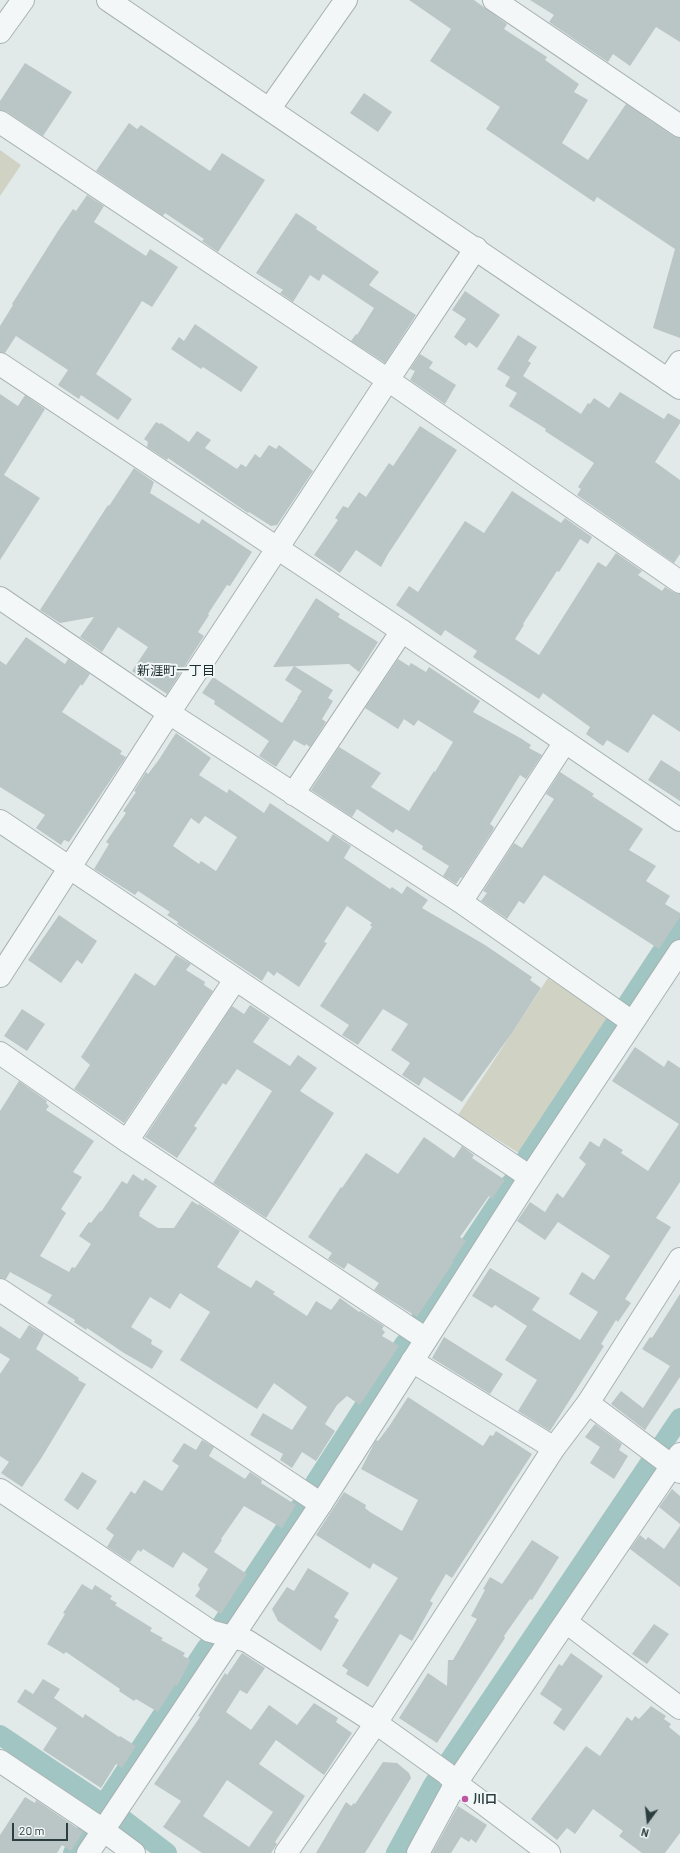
<!DOCTYPE html>
<meta charset="utf-8">
<style>
body{margin:0}
#map{position:relative;width:680px;height:1853px;overflow:hidden;background:#e2e9e9;font-family:Barlow,sans-serif}
canvas{display:block}
.north{position:absolute;left:628px;top:1801px;width:40px;height:40px;-webkit-text-stroke:3px #f1f6f6;paint-order:stroke;rotate:195deg;font-size:11px;font-weight:700;line-height:16px;text-align:center;color:#2c3e3f}
.north::after{content:'';display:block;margin:auto;width:14px;height:18px;background:#2c3e3f;clip-path:polygon(50% 0,100% 100%,50% 72%,0 100%)}
.scale{position:absolute;left:12px;top:1823px;width:56px;height:18px;box-sizing:border-box;border:2px solid #2c3e3f;border-top:0;padding-left:5px;font-size:12px;line-height:14px;white-space:nowrap;color:#2c3e3f;-webkit-text-stroke:3px #f1f6f6;paint-order:stroke}
</style>
<div id="map">
<canvas width="680" height="1853"></canvas>
<div class="north">N</div>
<div class="scale">20 m</div>
</div>
<script>
const c = document.querySelector('canvas').getContext('2d');
c.lineJoin = 'round';
function fill(path, color) { c.fillStyle = color; c.fill(path, 'evenodd'); }
function trace(path, color, width, dash) { c.strokeStyle = color; c.lineWidth = width; c.lineCap = dash ? 'butt' : 'round'; c.setLineDash(dash || []); c.stroke(path); }
function drawText(font, color, halo, rows, align = 'center') {
  c.font = font + ' Barlow,"Noto Sans JP",sans-serif'; c.lineWidth = 4; c.setLineDash([]); c.textBaseline = 'middle'; c.strokeStyle = halo; c.fillStyle = color; for (const [text, x, y, turn = 0] of rows) {
    c.save(); c.translate(x, y); c.rotate((+turn || 0) * Math.PI / 180); c.textAlign = isNaN(turn) ? turn : align; if (halo) c.strokeText(text, 0, 0); c.fillText(text, 0, 0); c.restore();
  }
}
fill(new Path2D(`
 M 0,150 L 21,165 L 0,196 Z
 M 548,978 L 613,1021 L 522,1155 L 458,1115 Z`), '#d0d2c4');
trace(new Path2D(`
 M 628,1003 L 680,924
 M 527,1157 L 614,1025
 M 419,1322 L 511,1183
 M 315,1483 L 405,1343
 M 222,1624 L 299,1508
 M 0,1735 L 103,1804 L 167,1853
 M 100,1810 L 207,1647
 M 73,1853 L 85,1834
 M 396,1853 L 433,1785 L 680,1418`), '#a1c5c2', 20);
fill(new Path2D(`
 M 409,0 L 474,0 L 507,24 L 504,29 L 547,57 L 545,60 L 579,84 L 574,92 L 588,100 L 562,143 L 588,160 L 626,104 L 673,136 L 680,138 L 680,338 L 653,328 L 675,249 L 597,197 L 594,202 L 486,129 L 500,107 L 430,61 L 451,29 Z
 M 530,0 L 680,0 L 680,42 L 656,27 L 630,66 L 613,54 L 608,62 L 549,22 L 554,15 Z
 M 25,63 L 72,92 L 43,136 L 7,112 L 0,110 L 0,101 Z
 M 364,93 L 392,112 L 378,132 L 350,113 Z
 M 129,123 L 137,129 L 141,125 L 210,171 L 222,153 L 265,180 L 218,252 L 202,241 L 204,239 L 165,213 L 163,216 L 96,171 Z
 M 87,195 L 104,206 L 94,222 L 146,256 L 150,249 L 178,267 L 152,307 L 142,301 L 96,374 L 132,399 L 118,420 L 81,395 L 79,399 L 58,385 L 68,370 L 16,336 L 5,353 L 0,352 L 0,326 L 13,305 L 12,304 L 58,231 L 73,209 L 76,211 Z
 M 296,213 L 317,227 L 316,229 L 379,272 L 369,285 L 416,315 L 385,363 L 351,341 L 356,334 L 357,335 L 374,308 L 323,274 L 319,281 L 310,275 L 293,302 L 280,293 L 283,290 L 256,273 Z
 M 465,291 L 500,315 L 477,348 L 469,342 L 466,346 L 454,337 L 466,319 L 452,310 Z
 M 195,324 L 258,367 L 241,392 L 203,367 L 201,369 L 171,349 L 179,337 L 184,341 Z
 M 518,335 L 537,347 L 528,361 L 531,363 L 523,376 L 581,414 L 588,403 L 590,404 L 594,398 L 609,408 L 620,392 L 664,419 L 668,413 L 680,420 L 680,423 L 655,462 L 680,480 L 680,554 L 674,563 L 577,495 L 581,489 L 578,487 L 594,463 L 545,431 L 546,429 L 509,406 L 517,393 L 505,386 L 510,377 L 497,369 Z
 M 420,354 L 433,362 L 429,368 L 456,385 L 445,404 L 410,380 L 415,371 L 410,369 Z
 M 0,394 L 18,406 L 25,395 L 45,409 L 4,475 L 40,498 L 0,560 Z
 M 156,422 L 160,424 L 161,423 L 189,442 L 197,431 L 211,440 L 205,448 L 237,469 L 241,464 L 246,467 L 255,454 L 260,458 L 269,445 L 276,449 L 279,445 L 313,471 L 277,525 L 271,526 L 249,512 L 248,513 L 168,458 L 167,460 L 147,447 L 148,442 L 144,439 Z
 M 420,426 L 457,450 L 388,554 L 381,567 L 356,550 L 340,573 L 314,555 L 338,520 L 335,518 L 343,506 L 348,508 L 359,492 L 366,497 L 389,463 L 393,466 Z
 M 134,468 L 154,482 L 150,493 L 199,524 L 202,519 L 252,552 L 230,586 L 227,585 L 208,614 L 209,615 L 198,632 L 204,636 L 167,694 L 132,671 L 148,647 L 118,627 L 102,652 L 80,637 L 94,617 L 60,623 L 40,610 L 108,505 L 109,506 Z
 M 512,491 L 561,523 L 565,518 L 592,537 L 588,544 L 580,539 L 559,572 L 557,571 L 523,624 L 524,625 L 515,639 L 539,655 L 598,562 L 606,567 L 616,553 L 642,571 L 638,575 L 662,591 L 665,587 L 673,592 L 680,594 L 680,732 L 653,714 L 628,753 L 607,740 L 603,746 L 586,734 L 590,727 L 543,693 L 539,699 L 473,657 L 477,651 L 445,630 L 441,636 L 396,605 L 409,586 L 418,592 L 465,521 L 484,533 Z
 M 316,598 L 340,614 L 338,617 L 378,642 L 359,672 L 349,664 L 273,667 Z
 M 26,637 L 65,664 L 68,659 L 90,674 L 82,686 L 81,684 L 62,712 L 122,751 L 120,754 L 126,757 L 69,842 L 64,840 L 61,845 L 36,828 L 45,815 L 0,787 L 0,661 L 6,665 Z
 M 398,659 L 409,666 L 411,663 L 426,672 L 429,667 L 480,701 L 473,712 L 522,739 L 531,745 L 529,748 L 542,755 L 526,779 L 520,775 L 490,824 L 494,827 L 493,830 L 462,878 L 461,877 L 456,884 L 443,876 L 449,866 L 422,849 L 423,846 L 396,829 L 393,833 L 357,809 L 352,817 L 311,790 L 339,747 L 381,773 L 371,787 L 409,811 L 434,771 L 435,772 L 453,742 L 418,720 L 414,726 L 404,719 L 398,729 L 365,708 Z
 M 294,666 L 333,690 L 328,698 L 333,701 L 322,719 L 326,722 L 310,747 L 306,744 L 305,746 L 294,740 L 276,767 L 259,756 L 269,741 L 214,704 L 215,701 L 202,693 L 213,677 L 282,723 L 298,698 L 297,698 L 302,691 L 285,680 Z
 M 176,733 L 211,758 L 199,775 L 227,793 L 229,789 L 264,813 L 270,803 L 328,842 L 333,834 L 351,846 L 344,858 L 390,889 L 392,887 L 402,894 L 407,886 L 428,900 L 422,908 L 485,945 L 532,977 L 530,980 L 541,988 L 512,1033 L 462,1102 L 424,1077 L 419,1086 L 402,1075 L 410,1063 L 391,1050 L 408,1024 L 383,1009 L 358,1045 L 342,1035 L 349,1025 L 320,1006 L 372,927 L 370,925 L 372,923 L 347,906 L 324,942 L 327,943 L 299,987 L 277,972 L 274,976 L 268,971 L 262,981 L 177,924 L 178,922 L 167,915 L 170,912 L 138,891 L 135,895 L 94,869 L 109,844 L 106,842 L 126,813 L 123,811 L 136,792 L 134,791 L 146,772 L 148,774 L 158,761 ZM 205,816 L 237,837 L 216,871 L 201,861 L 199,864 L 173,846 L 191,818 L 199,824 Z
 M 661,760 L 680,772 L 680,801 L 648,780 Z
 M 560,772 L 594,794 L 592,796 L 643,829 L 629,850 L 656,866 L 646,881 L 670,896 L 665,904 L 680,913 L 680,917 L 659,949 L 544,875 L 524,904 L 519,901 L 507,919 L 481,901 L 487,893 L 483,891 L 514,843 L 522,848 L 554,799 L 546,794 Z
 M 59,915 L 97,941 L 82,964 L 77,960 L 61,983 L 28,960 Z
 M 176,955 L 191,964 L 186,970 L 205,982 L 204,985 L 213,991 L 124,1123 L 74,1089 L 90,1065 L 81,1057 L 135,973 L 155,986 Z
 M 250,1005 L 270,1018 L 253,1042 L 290,1066 L 298,1055 L 317,1068 L 300,1091 L 334,1113 L 266,1218 L 213,1183 L 272,1091 L 237,1069 L 226,1085 L 223,1083 L 194,1126 L 197,1128 L 177,1158 L 145,1137 L 232,1006 L 244,1014 Z
 M 22,1009 L 45,1024 L 27,1051 L 4,1036 Z
 M 635,1047 L 664,1067 L 668,1060 L 680,1068 L 680,1182 L 656,1218 L 671,1227 L 625,1299 L 631,1303 L 618,1322 L 616,1320 L 601,1344 L 604,1346 L 550,1431 L 518,1411 L 537,1380 L 505,1360 L 527,1326 L 495,1305 L 492,1308 L 472,1296 L 490,1268 L 540,1298 L 532,1310 L 580,1340 L 598,1312 L 569,1294 L 582,1272 L 594,1280 L 610,1256 L 558,1222 L 545,1240 L 517,1221 L 530,1202 L 545,1212 L 557,1193 L 563,1198 L 586,1164 L 579,1158 L 590,1141 L 599,1147 L 604,1138 L 623,1150 L 621,1153 L 648,1171 L 679,1124 L 612,1081 Z
 M 19,1081 L 47,1101 L 46,1103 L 49,1106 L 46,1110 L 94,1141 L 73,1172 L 82,1177 L 61,1209 L 66,1213 L 40,1256 L 69,1272 L 72,1267 L 75,1268 L 91,1244 L 79,1236 L 89,1222 L 91,1223 L 100,1211 L 101,1212 L 122,1181 L 127,1184 L 133,1174 L 143,1181 L 145,1178 L 157,1186 L 139,1213 L 140,1214 L 139,1216 L 158,1228 L 174,1228 L 192,1201 L 198,1205 L 199,1204 L 240,1231 L 217,1267 L 251,1288 L 256,1280 L 275,1292 L 273,1294 L 307,1316 L 316,1301 L 331,1310 L 340,1298 L 359,1312 L 360,1311 L 384,1326 L 382,1329 L 385,1332 L 382,1336 L 399,1346 L 360,1405 L 347,1396 L 337,1405 L 325,1424 L 335,1431 L 316,1461 L 302,1452 L 292,1468 L 280,1460 L 283,1454 L 250,1435 L 263,1413 L 292,1430 L 307,1407 L 274,1383 L 257,1409 L 180,1360 L 210,1312 L 180,1293 L 170,1309 L 150,1297 L 131,1327 L 152,1340 L 151,1344 L 163,1351 L 152,1369 L 124,1353 L 87,1328 L 86,1330 L 74,1322 L 75,1320 L 47,1303 L 52,1295 L 10,1272 L 6,1279 L 0,1278 L 0,1111 Z
 M 424,1137 L 454,1158 L 462,1146 L 474,1155 L 472,1158 L 505,1180 L 492,1199 L 489,1196 L 460,1237 L 466,1241 L 452,1262 L 453,1263 L 417,1317 L 374,1290 L 379,1283 L 348,1263 L 344,1269 L 328,1259 L 332,1253 L 308,1237 L 341,1187 L 342,1188 L 366,1153 L 398,1174 Z
 M 680,1294 L 680,1377 L 645,1430 L 611,1404 L 621,1391 L 643,1408 L 670,1366 L 642,1349 L 650,1337 L 652,1338 Z
 M 29,1325 L 44,1334 L 36,1349 L 79,1378 L 78,1380 L 86,1384 L 42,1457 L 22,1487 L 1,1473 L 9,1462 L 0,1456 L 0,1374 L 10,1359 L 0,1353 L 0,1326 L 20,1339 Z
 M 444,1337 L 503,1374 L 490,1394 L 432,1358 Z
 M 408,1397 L 483,1446 L 490,1435 L 493,1436 L 496,1431 L 532,1454 L 452,1578 L 446,1574 L 430,1601 L 433,1603 L 412,1641 L 400,1634 L 368,1687 L 346,1674 L 348,1670 L 342,1666 L 398,1578 L 373,1563 L 370,1569 L 316,1535 L 344,1492 L 366,1505 L 365,1508 L 370,1512 L 402,1531 L 418,1500 L 361,1469 L 376,1440 L 378,1441 L 390,1425 Z
 M 595,1424 L 622,1444 L 619,1450 L 628,1456 L 614,1479 L 590,1463 L 600,1447 L 585,1437 Z
 M 202,1440 L 214,1447 L 209,1456 L 245,1479 L 250,1472 L 262,1480 L 261,1483 L 296,1505 L 282,1528 L 244,1506 L 221,1539 L 222,1540 L 214,1552 L 247,1574 L 221,1614 L 195,1596 L 200,1589 L 198,1585 L 208,1569 L 183,1552 L 173,1568 L 143,1549 L 141,1552 L 138,1550 L 130,1562 L 107,1547 L 114,1535 L 106,1529 L 131,1491 L 135,1494 L 144,1480 L 162,1491 L 179,1466 L 172,1461 L 184,1443 L 196,1450 Z
 M 82,1472 L 97,1481 L 78,1510 L 64,1500 Z
 M 672,1489 L 680,1496 L 680,1524 L 659,1507 Z
 M 680,1526 L 680,1587 L 630,1549 L 640,1535 L 646,1540 L 648,1537 L 664,1549 Z
 M 532,1540 L 559,1557 L 532,1600 L 530,1599 L 504,1636 L 505,1638 L 437,1743 L 399,1718 L 428,1673 L 447,1686 L 448,1660 L 453,1660 L 477,1619 L 471,1616 L 485,1590 L 483,1589 L 490,1577 L 502,1584 Z
 M 308,1568 L 349,1593 L 334,1617 L 339,1620 L 321,1651 L 278,1621 L 272,1609 L 287,1587 L 294,1591 Z
 M 82,1584 L 92,1590 L 95,1585 L 112,1596 L 110,1599 L 117,1603 L 115,1605 L 152,1628 L 150,1631 L 163,1638 L 161,1640 L 185,1653 L 183,1656 L 191,1660 L 177,1686 L 175,1685 L 158,1712 L 136,1699 L 134,1701 L 119,1691 L 120,1689 L 66,1652 L 64,1654 L 47,1644 L 65,1614 L 63,1613 Z
 M 654,1624 L 669,1634 L 647,1664 L 632,1654 Z
 M 242,1653 L 265,1668 L 247,1694 L 240,1690 L 226,1712 L 251,1730 L 269,1705 L 297,1725 L 314,1703 L 338,1718 L 336,1722 L 352,1733 L 324,1775 L 276,1740 L 259,1764 L 305,1796 L 275,1842 L 277,1844 L 271,1853 L 202,1853 L 163,1827 L 181,1801 L 154,1784 L 200,1717 L 198,1716 L 225,1673 L 227,1675 ZM 227,1780 L 273,1812 L 249,1847 L 203,1816 Z
 M 571,1653 L 603,1676 L 564,1731 L 553,1723 L 562,1709 L 540,1694 L 559,1664 L 562,1666 Z
 M 43,1679 L 60,1689 L 54,1698 L 83,1718 L 85,1714 L 119,1737 L 120,1736 L 136,1746 L 122,1768 L 116,1764 L 101,1788 L 43,1750 L 57,1728 L 17,1702 L 25,1689 L 33,1694 Z
 M 651,1706 L 666,1716 L 664,1719 L 671,1724 L 669,1727 L 680,1736 L 680,1833 L 665,1853 L 642,1853 L 619,1836 L 623,1831 L 593,1809 L 575,1834 L 567,1828 L 557,1840 L 531,1819 L 586,1746 L 600,1756 L 627,1717 L 632,1721 L 635,1716 L 639,1719 Z
 M 383,1762 L 397,1763 L 409,1773 L 411,1778 L 365,1853 L 316,1853 L 346,1802 L 351,1806 L 354,1803 L 355,1804 Z
 M 25,1797 L 35,1803 L 36,1800 L 83,1832 L 71,1851 L 62,1845 L 57,1853 L 0,1853 L 0,1835 Z
 M 458,1806 L 487,1825 L 476,1843 L 471,1839 L 469,1842 L 461,1837 L 451,1853 L 432,1853 Z`), '#bac5c5');
const minor = new Path2D(`
 M 494,0 L 680,126
 M 270,108 L 346,0
 M 0,122 L 388,380 L 680,582
 M 668,380 L 680,362
 M 0,598 L 169,713 L 461,902 L 632,1022
 M 293,794 L 402,631
 M 0,821 L 530,1177
 M 461,902 L 565,742
 M 0,976 L 169,713 L 388,380 L 476,248
 M 0,1053 L 127,1141 L 426,1339
 M 127,1141 L 235,980
 M 0,1290 L 321,1504
 M 412,1361 L 554,1448
 M 588,1403 L 680,1472
 M 566,1622 L 680,1708
 M 0,1761 L 103,1830 L 134,1853
 M 418,1853 L 456,1783 L 680,1454`);
const tertiary = new Path2D(`
 M 108,0 L 680,388
 M 0,32 L 23,0
 M 0,364 L 402,631 L 680,820
 M 0,1490 L 210,1631 L 247,1641 L 376,1723 L 446,1773 L 456,1783 L 549,1853
 M 88,1853 L 321,1504 L 530,1177 L 680,951
 M 286,1853 L 376,1723 L 554,1448 L 588,1403 L 680,1259`);
trace(minor, '#a8b2b3', 24);
trace(tertiary, '#a8b2b3', 24);
trace(minor, '#f4f7f7', 22);
trace(tertiary, '#f4f7f7', 22);
for (const [x, y, r, color] of [
 [465,1799,4,"#c055a4"]
]) { const dot = new Path2D(); dot.arc(x, y, r, 0, 2 * Math.PI); c.fillStyle = color; c.fill(dot); trace(dot, '#f1f6f6', 1.5); }
drawText('bold 12px', '#2c3e3f', '#f1f6f6', [
 ["川口",473,1799]
], 'left');
drawText('13px', '#1e2e30', '#f1f6f6', [
 ["新涯町一丁目",176,671]
]);
</script>
